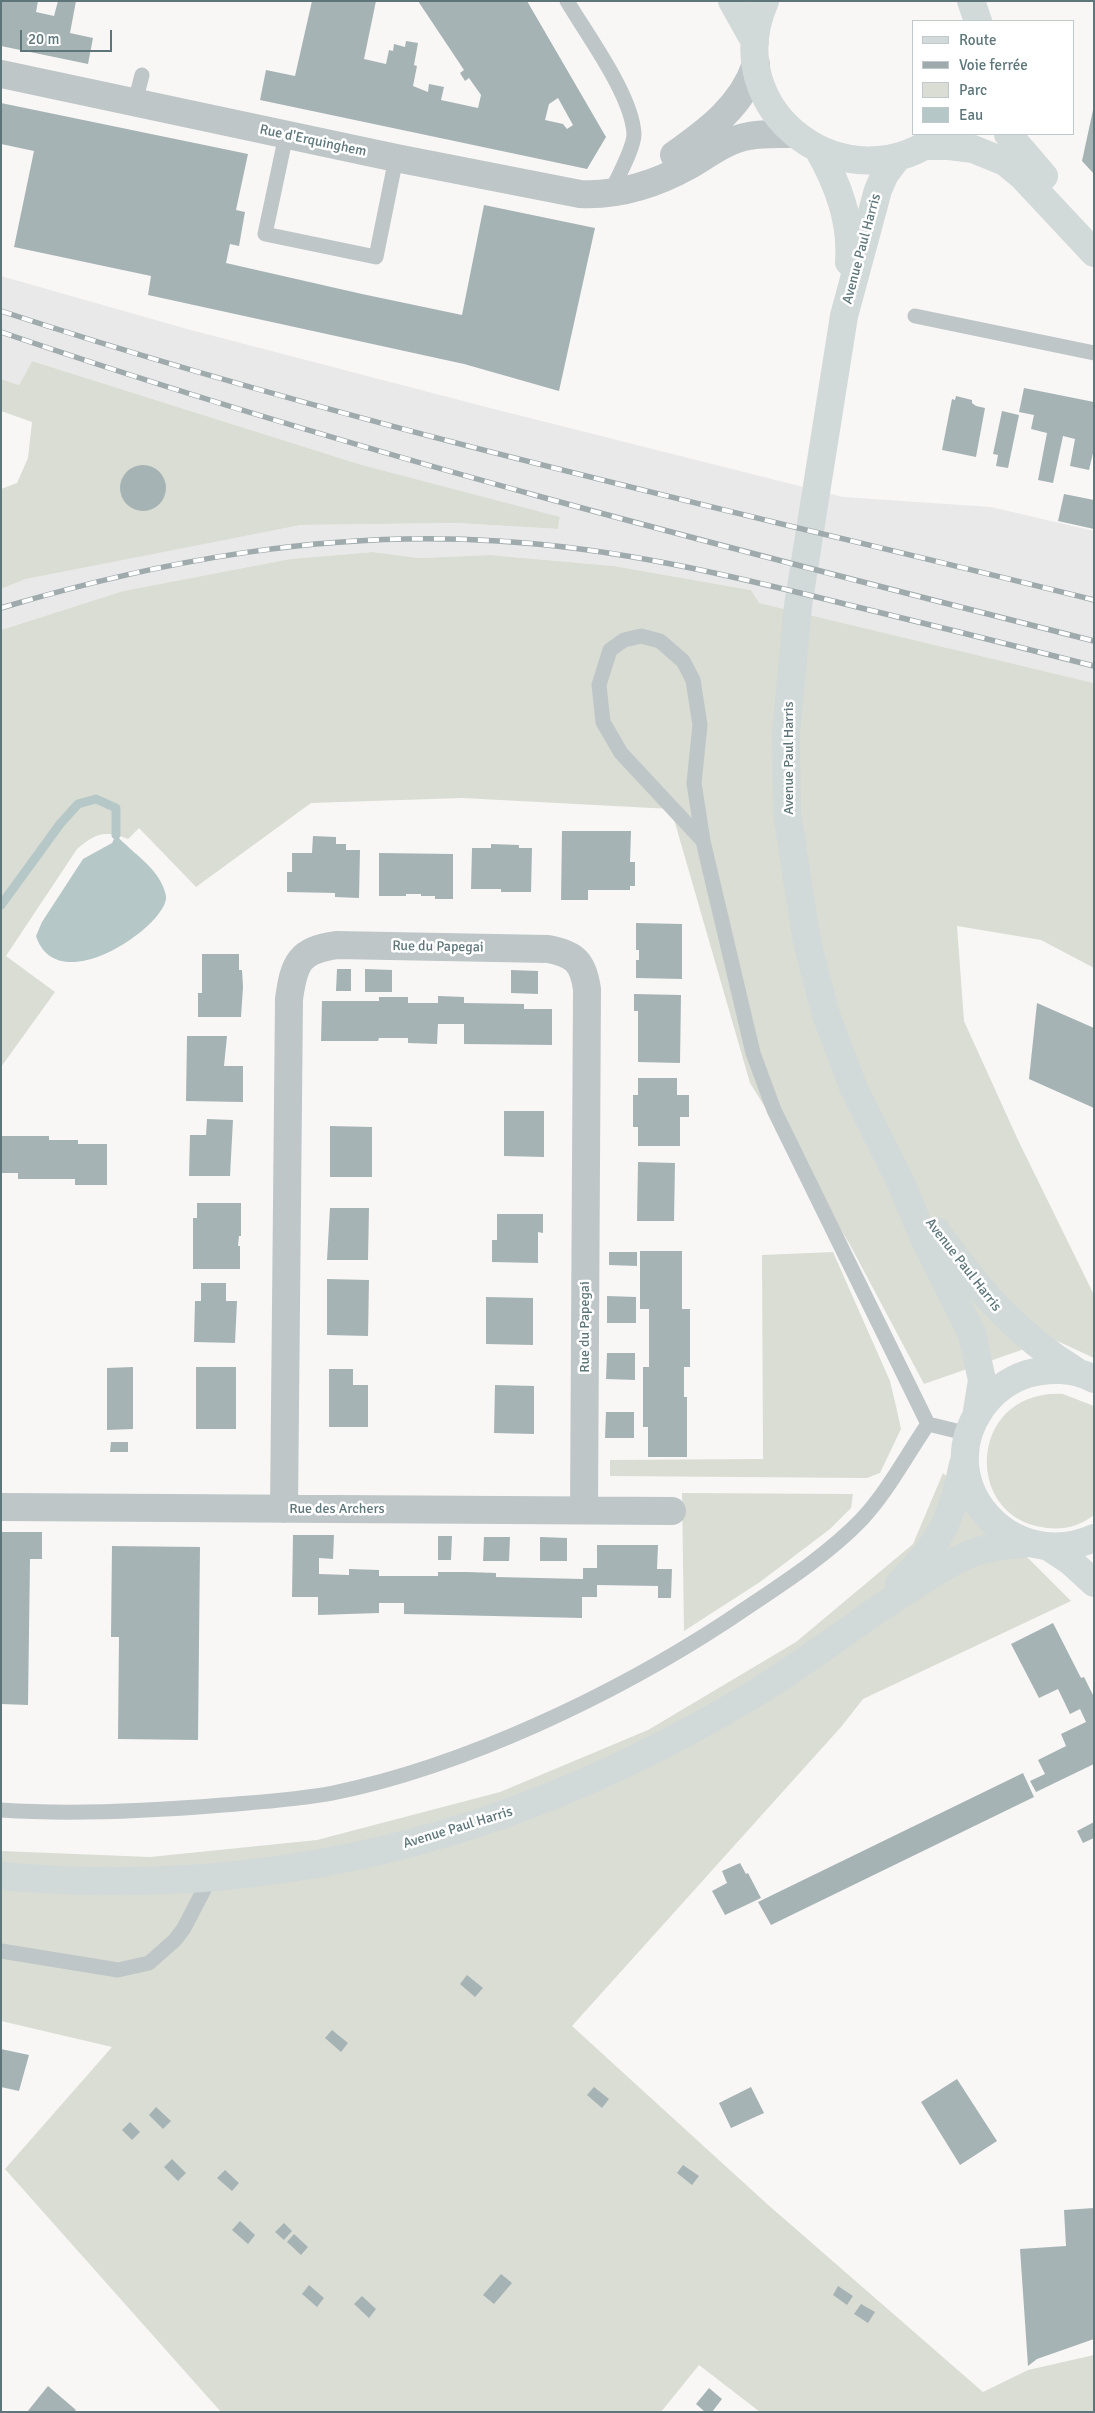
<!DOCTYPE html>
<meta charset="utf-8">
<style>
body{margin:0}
#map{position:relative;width:1095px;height:2413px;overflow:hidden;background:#f8f7f5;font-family:Signika,sans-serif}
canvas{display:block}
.frame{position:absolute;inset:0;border:2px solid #5e767a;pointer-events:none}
.legend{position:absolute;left:912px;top:20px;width:162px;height:115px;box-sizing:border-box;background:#fff;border:1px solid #bfc8ca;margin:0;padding:6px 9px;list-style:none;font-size:15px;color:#5e767a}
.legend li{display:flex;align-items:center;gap:10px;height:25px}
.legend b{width:25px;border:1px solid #bfc8ca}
.scale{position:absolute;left:20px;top:30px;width:92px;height:22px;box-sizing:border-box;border:2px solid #5e767a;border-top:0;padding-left:6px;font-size:15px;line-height:18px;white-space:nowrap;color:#5e767a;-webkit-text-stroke:4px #fff;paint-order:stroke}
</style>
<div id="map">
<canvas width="1095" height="2413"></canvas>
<div class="frame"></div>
<ul class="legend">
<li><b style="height:6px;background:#d2d9d9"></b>Route</li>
<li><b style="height:6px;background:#9eaaac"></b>Voie ferrée</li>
<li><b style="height:14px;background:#daddd4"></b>Parc</li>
<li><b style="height:14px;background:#b6c7c7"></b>Eau</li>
</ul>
<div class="scale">20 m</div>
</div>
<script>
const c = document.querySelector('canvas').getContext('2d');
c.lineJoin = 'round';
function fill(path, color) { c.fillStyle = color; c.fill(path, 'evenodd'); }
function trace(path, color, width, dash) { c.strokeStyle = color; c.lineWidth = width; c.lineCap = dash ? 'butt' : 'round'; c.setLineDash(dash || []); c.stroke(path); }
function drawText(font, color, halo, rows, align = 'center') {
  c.font = font + ' Signika,sans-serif'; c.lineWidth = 5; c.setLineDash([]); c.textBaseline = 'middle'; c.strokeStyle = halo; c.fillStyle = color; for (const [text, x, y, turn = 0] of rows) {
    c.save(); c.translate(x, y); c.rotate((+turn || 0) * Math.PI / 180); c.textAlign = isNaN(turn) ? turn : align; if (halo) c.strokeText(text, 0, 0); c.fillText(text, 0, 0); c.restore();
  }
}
fill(new Path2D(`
 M 1,276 L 187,329 L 486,407 L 843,497 L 991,507 L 1094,531 L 1094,683 L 758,603 L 751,590 L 614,566 L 490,555 L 419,558 L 373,552 L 290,559 L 123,591 L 1,630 L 1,589 L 26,579 L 141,556 L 301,525 L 456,523 L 558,529 L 560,518 L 362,465 L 32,361 L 19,385 L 1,379 Z`), '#e9e9e9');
fill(new Path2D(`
 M 32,361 L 362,465 L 560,517 L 558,529 L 456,523 L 301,525 L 26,579 L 1,589 L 1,489 L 17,483 L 28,458 L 32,422 L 1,411 L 1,379 L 19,385 Z
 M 373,552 L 419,558 L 490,555 L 614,566 L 751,590 L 759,603 L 1094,683 L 1094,968 L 1041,940 L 957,926 L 964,1021 L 1018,1140 L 1094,1295 L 1094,1358 L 1053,1339 L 924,1384 L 849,1243 L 750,1083 L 671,809 L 462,798 L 311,803 L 196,887 L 139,828 L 128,839 C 104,830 96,833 77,849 L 6,956 L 55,992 L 1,1067 L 1,630 L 123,591 L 290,559 Z
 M 833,1252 L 890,1381 L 896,1406 L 901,1429 L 880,1473 L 867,1478 L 610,1476 L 610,1460 L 763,1459 L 762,1255 Z
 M 1063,1394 L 1094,1406 L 1094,1515 C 1080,1526 1064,1530 1047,1528 C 962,1520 967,1389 1063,1394 Z
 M 943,1473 L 1071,1601 L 863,1699 L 841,1727 L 572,2026 L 766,2203 L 983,2392 L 1028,2370 L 1094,2355 L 1094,2412 L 760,2412 L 699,2365 L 661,2412 L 221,2412 L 5,2169 L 112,2047 L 1,2021 L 1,1851 L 150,1857 L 317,1840 L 500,1792 L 648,1730 L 796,1642 L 913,1544 Z
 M 682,1493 L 853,1494 L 851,1508 L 830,1529 L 760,1582 L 684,1631 Z`), '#daddd4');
fill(new Path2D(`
 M 116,835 C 133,854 161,869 166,896 C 170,923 58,1003 36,936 L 42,922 L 83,859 L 112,843 Z`), '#b6c7c7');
trace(new Path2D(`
 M 1,905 L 60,824 L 78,804 L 96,799 L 116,808 L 116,835`), '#b6c7c7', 9);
fill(new Path2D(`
 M 1,1 L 38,1 L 36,12 L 54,16 L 58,1 L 76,1 L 70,33 L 93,38 L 88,64 L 1,46 Z
 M 312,1 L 376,1 L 364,59 L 386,64 L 389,50 L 393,51 L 394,44 L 405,47 L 406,41 L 418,43 L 414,65 L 417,66 L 413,86 L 428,92 L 429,84 L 444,87 L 441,100 L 478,108 L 481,95 L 469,78 L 465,81 L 460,73 L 464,70 L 418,1 L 527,1 L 606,137 L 587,169 L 260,100 L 266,70 L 295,76 ZM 558,98 L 573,125 L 567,129 L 563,124 L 545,120 L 549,104 Z
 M 1,103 L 248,154 L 236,210 L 245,212 L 239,246 L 230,244 L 226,263 L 362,294 L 462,315 L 484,205 L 595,228 L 559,391 L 464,364 L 148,295 L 151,276 L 14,247 L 34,151 L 1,144 Z
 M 1093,110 L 1094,110 L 1094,174 L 1082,161 Z
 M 1024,388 L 1094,402 L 1094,449 L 1089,470 L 1070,466 L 1075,439 L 1063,436 L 1053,483 L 1038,480 L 1047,433 L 1031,429 L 1034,415 L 1019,412 Z
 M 956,396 L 972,400 L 972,403 L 976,406 L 985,408 L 976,457 L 942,450 L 952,399 L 955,400 Z
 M 1002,411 L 1019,415 L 1008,468 L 996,466 L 998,455 L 993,454 Z
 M120 488a23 23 0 1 1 46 0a23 23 0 1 1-46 0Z
 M 1064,494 L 1094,500 L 1094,529 L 1058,521 Z
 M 562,831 L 631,831 L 630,862 L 635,862 L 635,886 L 630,886 L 630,890 L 588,890 L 588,900 L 561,900 Z
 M 313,836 L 336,837 L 336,844 L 346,844 L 346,850 L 360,850 L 359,898 L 335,897 L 335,893 L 287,892 L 287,872 L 292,872 L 292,853 L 312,853 Z
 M 491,844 L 519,845 L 519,848 L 532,848 L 531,892 L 501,892 L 501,889 L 471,889 L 472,848 L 491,848 Z
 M 379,853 L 453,854 L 453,899 L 435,899 L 435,896 L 421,896 L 421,894 L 406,894 L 406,896 L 379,896 Z
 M 636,923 L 682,924 L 682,979 L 636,978 L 636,960 L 639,960 L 639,950 L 636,950 Z
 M 202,954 L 239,954 L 239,970 L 242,970 L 243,987 L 241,1017 L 198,1017 L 198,993 L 202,993 Z
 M 337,969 L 351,969 L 351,991 L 336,991 Z
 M 365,969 L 392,970 L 392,992 L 365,992 Z
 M 511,970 L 538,971 L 538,994 L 511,993 Z
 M 634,994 L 681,995 L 680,1063 L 638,1062 L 638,1011 L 634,1011 Z
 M 438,996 L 464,997 L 464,1003 L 524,1004 L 524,1009 L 552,1009 L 552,1045 L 464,1044 L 464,1024 L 438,1024 L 437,1044 L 408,1043 L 408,1038 L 379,1038 L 378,1041 L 321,1041 L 322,1001 L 379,1001 L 379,997 L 408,997 L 408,1003 L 438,1003 Z
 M 1037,1003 L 1094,1028 L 1094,1108 L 1029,1079 Z
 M 187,1036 L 227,1036 L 224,1066 L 243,1066 L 243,1102 L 186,1101 Z
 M 638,1078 L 677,1078 L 677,1095 L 689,1095 L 689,1117 L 680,1117 L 680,1146 L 638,1146 L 638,1127 L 633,1127 L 633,1095 L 638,1095 Z
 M 504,1111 L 544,1111 L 544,1157 L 504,1156 Z
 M 207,1119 L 233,1120 L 230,1176 L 189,1176 L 190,1135 L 206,1135 Z
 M 330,1126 L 372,1127 L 372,1177 L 330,1177 Z
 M 1,1136 L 49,1136 L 49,1140 L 78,1140 L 78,1144 L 107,1144 L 107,1185 L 75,1185 L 75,1179 L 18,1179 L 18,1173 L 1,1173 Z
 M 638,1162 L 675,1163 L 674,1221 L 637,1221 Z
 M 197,1203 L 241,1203 L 241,1236 L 239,1236 L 238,1246 L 240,1246 L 240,1269 L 193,1269 L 193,1218 L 197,1218 Z
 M 330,1208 L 369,1208 L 368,1260 L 327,1260 Z
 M 497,1214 L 543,1214 L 543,1233 L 538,1232 L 538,1263 L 492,1262 L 492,1240 L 497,1240 Z
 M 640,1251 L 682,1251 L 682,1309 L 690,1309 L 690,1367 L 684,1367 L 684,1397 L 687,1397 L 687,1457 L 648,1457 L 648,1427 L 643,1427 L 643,1367 L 649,1367 L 649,1309 L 640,1309 Z
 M 609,1252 L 637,1252 L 637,1266 L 609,1265 Z
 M 327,1279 L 369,1280 L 368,1336 L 327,1335 Z
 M 201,1283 L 226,1283 L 226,1301 L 237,1301 L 235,1343 L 194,1342 L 195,1301 L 201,1301 Z
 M 607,1296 L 636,1297 L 636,1323 L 607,1323 Z
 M 486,1297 L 533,1298 L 533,1345 L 486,1344 Z
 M 607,1353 L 635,1353 L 635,1380 L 606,1379 Z
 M 133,1367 L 133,1429 L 107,1430 L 107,1368 Z
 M 196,1367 L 236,1367 L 236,1429 L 196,1429 Z
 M 329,1369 L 353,1369 L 353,1385 L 368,1385 L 368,1427 L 329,1427 Z
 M 495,1385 L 534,1386 L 534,1434 L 494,1433 Z
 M 606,1412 L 634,1412 L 634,1438 L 605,1438 Z
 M 111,1442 L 128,1442 L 128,1452 L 110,1452 Z
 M 1,1532 L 42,1532 L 42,1559 L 30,1559 L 28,1705 L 1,1704 Z
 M 293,1535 L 334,1535 L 333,1559 L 319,1558 L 319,1574 L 349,1575 L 349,1569 L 379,1570 L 379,1576 L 438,1576 L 438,1572 L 467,1572 L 496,1573 L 496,1577 L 583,1579 L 583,1568 L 597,1568 L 597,1545 L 658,1545 L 657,1569 L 672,1569 L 671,1598 L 658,1598 L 658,1586 L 597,1585 L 597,1597 L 582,1597 L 582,1618 L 404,1614 L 404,1603 L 379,1603 L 379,1613 L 318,1615 L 318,1597 L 292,1597 Z
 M 438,1536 L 452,1536 L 451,1560 L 438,1560 Z
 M 484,1537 L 510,1537 L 509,1561 L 483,1561 Z
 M 540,1537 L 567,1538 L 567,1561 L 540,1561 Z
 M 112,1546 L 200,1547 L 198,1740 L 118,1739 L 119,1637 L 111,1637 Z
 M 1053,1623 L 1081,1678 L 1084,1677 L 1094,1697 L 1094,1764 L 1036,1792 L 1030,1781 L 1045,1774 L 1038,1760 L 1066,1746 L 1061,1734 L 1086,1722 L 1080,1709 L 1070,1714 L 1058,1689 L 1039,1698 L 1011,1644 Z
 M 1023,1773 L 1034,1797 L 771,1925 L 758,1902 Z
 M 1094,1822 L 1094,1838 L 1083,1843 L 1077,1831 Z
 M 740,1863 L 746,1874 L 748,1873 L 761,1898 L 725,1915 L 712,1891 L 727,1883 L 722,1871 Z
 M 467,1975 L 483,1988 L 475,1997 L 460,1984 Z
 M 332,2030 L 348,2043 L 341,2052 L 325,2038 Z
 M 1,2049 L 29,2055 L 19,2091 L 1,2087 Z
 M 957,2079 L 997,2141 L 960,2165 L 921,2102 Z
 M 594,2087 L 609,2099 L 602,2108 L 587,2095 Z
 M 751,2087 L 764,2113 L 731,2128 L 719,2103 Z
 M 156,2107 L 171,2121 L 163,2129 L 149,2115 Z
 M 130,2122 L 140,2132 L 132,2140 L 122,2130 Z
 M 172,2159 L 186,2173 L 178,2181 L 164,2167 Z
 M 683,2165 L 699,2176 L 692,2185 L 677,2173 Z
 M 225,2170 L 239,2183 L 232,2191 L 217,2178 Z
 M 1094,2208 L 1094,2339 L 1037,2359 L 1028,2366 L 1020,2249 L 1066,2246 L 1064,2210 Z
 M 240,2221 L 255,2235 L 248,2244 L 232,2230 Z
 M 284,2223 L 292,2231 L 284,2240 L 275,2232 Z
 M 294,2234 L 308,2247 L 301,2255 L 287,2242 Z
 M 501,2274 L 512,2283 L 494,2304 L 483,2295 Z
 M 309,2285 L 324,2298 L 317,2307 L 302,2294 Z
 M 838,2286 L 853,2296 L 847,2305 L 833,2295 Z
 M 362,2296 L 376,2309 L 369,2318 L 354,2304 Z
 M 861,2304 L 875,2312 L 868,2323 L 854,2314 Z
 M 48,2386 L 76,2410 L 74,2412 L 27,2412 Z
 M 709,2388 L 722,2399 L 712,2412 L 705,2412 L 696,2404 Z`), '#a6b3b5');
trace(new Path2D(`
 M 567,1 C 587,35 632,95 634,134 C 634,149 616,180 610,194
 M 135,102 L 142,75
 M 286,135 L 265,234 L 376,257 L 396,158
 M 915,316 L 1094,353
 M 928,1424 L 969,1434
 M 1,1810 C 74,1815 150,1811 223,1805 C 259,1802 296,1800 333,1793 C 465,1766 614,1695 727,1621 C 771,1591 825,1558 862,1519 C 888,1491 906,1456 928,1424 L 774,1110 L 753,1053 L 703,841 L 694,783 L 700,725 L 693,680 L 683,661 L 660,641 L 641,636 L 624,640 L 610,650 L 599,685 L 603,722 L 621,753 L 703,841
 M 1,1951 L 118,1970 L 149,1963 L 175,1940 L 184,1928 L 210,1878`), '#bfc6c8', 15);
trace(new Path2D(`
 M 1,74 L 396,158 L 580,194 C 619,196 656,184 690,165 C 709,154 726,140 749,136 C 763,133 780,134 795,134
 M 674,155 C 709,130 742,106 756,64
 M 1,1507 L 672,1511
 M 284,1509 L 289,999 C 294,963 299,950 337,945 L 548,949 C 575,954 583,962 587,989 L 584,1510`), '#bfc6c8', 28);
trace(new Path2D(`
 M 732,1 L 755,42
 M 765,1 C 716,112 848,209 942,134
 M 971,1 L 978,21
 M 1008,134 L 1044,176
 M 924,146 L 949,146 L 973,149 L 1005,162 L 1022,176 L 1094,253
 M 818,149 C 838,184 852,221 849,262
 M 898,157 L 885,174 L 878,190 L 844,316 L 798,606 L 786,733 L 787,813 L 807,942 L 826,1015 L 854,1089 L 901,1183 L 923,1236 L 972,1334 L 982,1380 L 976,1417
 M 936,1231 C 977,1288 1015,1334 1076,1371
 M 1094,1379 C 1074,1368 1049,1368 1027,1374 C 1009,1380 993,1392 982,1407 C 928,1483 1011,1575 1094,1538
 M 1049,1547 L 1070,1561 L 1094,1583
 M 899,1584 C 941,1541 951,1522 963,1464
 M 1,1876 C 275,1901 515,1837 749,1697 C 803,1665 853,1625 906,1591 C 929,1577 952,1560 978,1551 C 994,1546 1011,1545 1028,1543`), '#d2d9d9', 28);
const rail = new Path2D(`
 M 1,311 C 360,429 728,509 1094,600
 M 1,332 C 360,455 727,548 1094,641
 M 1,608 C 162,560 329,530 498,541 C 618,548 733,576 849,605 C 931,625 1012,645 1094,666`);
trace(rail, '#9eaaac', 5.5);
trace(rail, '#fff', 4, [11]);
drawText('14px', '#5e767a', '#fff', [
 ["Rue d'Erquinghem",313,141,12],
 ["Avenue Paul Harris",862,249,-75],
 ["Avenue Paul Harris",789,758,-90],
 ["Rue du Papegai",438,947,1],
 ["Avenue Paul Harris",963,1265,52],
 ["Rue du Papegai",585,1327,-90],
 ["Rue des Archers",337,1509],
 ["Avenue Paul Harris",458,1828,-17]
]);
</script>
